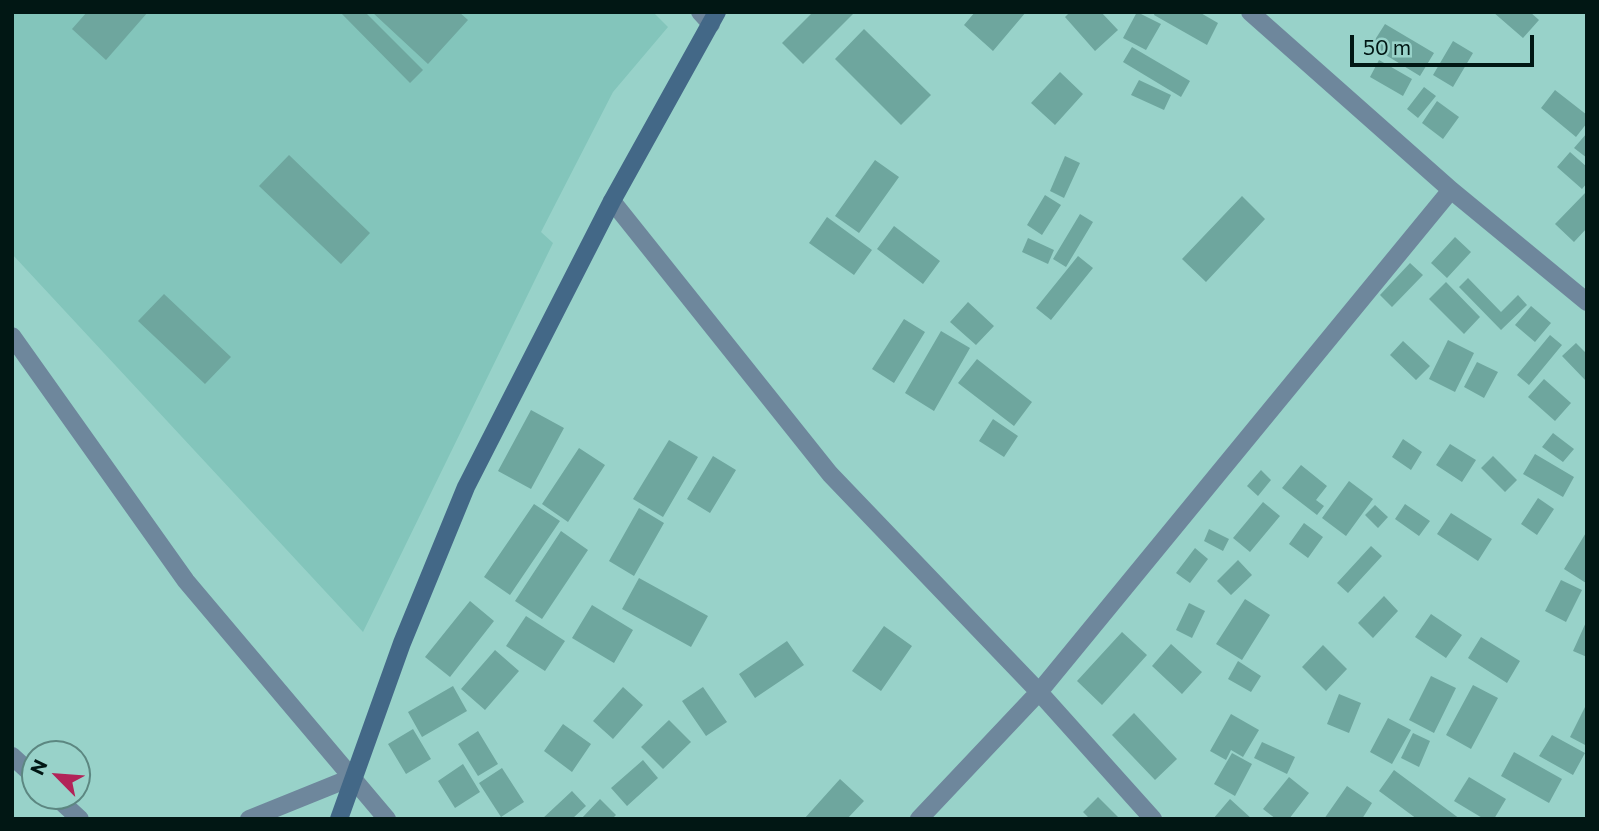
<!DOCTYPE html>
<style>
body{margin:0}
#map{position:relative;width:1599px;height:831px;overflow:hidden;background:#98d2c9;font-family:Commissioner,sans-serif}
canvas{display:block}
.frame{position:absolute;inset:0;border:14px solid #011714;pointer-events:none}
.north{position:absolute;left:21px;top:740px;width:70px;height:70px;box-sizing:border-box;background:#98d2c9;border:2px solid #5c8781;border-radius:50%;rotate:295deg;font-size:19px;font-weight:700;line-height:28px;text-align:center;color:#011714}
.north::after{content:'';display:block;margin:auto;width:24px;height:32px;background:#b22358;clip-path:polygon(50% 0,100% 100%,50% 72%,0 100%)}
.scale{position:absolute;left:1350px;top:35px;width:184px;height:32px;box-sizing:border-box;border:4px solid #011714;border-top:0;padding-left:9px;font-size:21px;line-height:24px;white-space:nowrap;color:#011714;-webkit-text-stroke:5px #98d2c9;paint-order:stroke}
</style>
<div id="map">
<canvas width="1599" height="831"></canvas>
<div class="frame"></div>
<div class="north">N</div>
<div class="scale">50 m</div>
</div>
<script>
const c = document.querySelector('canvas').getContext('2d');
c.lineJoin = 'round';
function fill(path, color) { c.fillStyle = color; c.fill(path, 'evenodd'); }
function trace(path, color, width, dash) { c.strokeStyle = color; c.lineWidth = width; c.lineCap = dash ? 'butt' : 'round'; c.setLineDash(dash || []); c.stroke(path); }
fill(new Path2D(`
 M 12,12 L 653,12 L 668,27 L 613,92 L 541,232 L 553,243 L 363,632 L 12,254 Z`), '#83c5bb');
fill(new Path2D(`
 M 87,12 L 148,12 L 106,60 L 72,29 Z
 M 340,12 L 365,12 L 423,70 L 410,83 Z
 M 372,12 L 459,12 L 468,20 L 428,64 Z
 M 813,12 L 855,12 L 803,64 L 782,43 Z
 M 975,12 L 1026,12 L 993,51 L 964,25 Z
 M 1070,12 L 1101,12 L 1118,30 L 1095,51 L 1065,17 Z
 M 1137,12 L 1161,24 L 1146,50 L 1123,38 Z
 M 1155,12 L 1199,12 L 1218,23 L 1207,45 L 1154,15 Z
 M 1493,12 L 1530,12 L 1539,20 L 1523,38 Z
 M 1385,24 L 1434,53 L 1420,76 L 1371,46 Z
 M 864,29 L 931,95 L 901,125 L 835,59 Z
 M 1453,41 L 1473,53 L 1453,87 L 1433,75 Z
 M 1132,47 L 1190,81 L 1181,97 L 1123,62 Z
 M 1379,60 L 1412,79 L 1403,96 L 1370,77 Z
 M 1060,72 L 1083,94 L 1055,125 L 1031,103 Z
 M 1139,80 L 1171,95 L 1164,110 L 1131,95 Z
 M 1424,87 L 1436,96 L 1418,118 L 1407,109 Z
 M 1555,90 L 1587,115 L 1587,123 L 1576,137 L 1541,108 Z
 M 1437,101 L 1459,117 L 1443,139 L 1422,123 Z
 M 1587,133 L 1587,158 L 1574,148 Z
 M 1570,152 L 1587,167 L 1587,183 L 1582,189 L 1557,167 Z
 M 289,155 L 370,233 L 341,264 L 259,186 Z
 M 1065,156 L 1080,163 L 1064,198 L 1050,191 Z
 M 875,160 L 899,177 L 859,233 L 835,216 Z
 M 1587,191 L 1587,228 L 1574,242 L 1555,224 Z
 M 1045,195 L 1061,205 L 1042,235 L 1027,225 Z
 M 1242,196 L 1265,219 L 1206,282 L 1182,259 Z
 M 1080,214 L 1093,222 L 1066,267 L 1053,259 Z
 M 827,217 L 872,250 L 854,275 L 809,243 Z
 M 894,226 L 940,261 L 923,284 L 877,249 Z
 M 1455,237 L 1471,252 L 1447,278 L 1431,263 Z
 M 1028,238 L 1054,250 L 1048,264 L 1022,252 Z
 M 1078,256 L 1093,268 L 1051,320 L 1036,308 Z
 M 1410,263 L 1423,275 L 1392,307 L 1380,295 Z
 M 1468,278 L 1501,312 L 1518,295 L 1527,305 L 1501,330 L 1459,287 Z
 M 1446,282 L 1480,317 L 1464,334 L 1429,299 Z
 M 164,294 L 231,357 L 205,384 L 138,321 Z
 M 968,302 L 994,326 L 976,345 L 950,322 Z
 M 1531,306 L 1551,323 L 1535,342 L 1515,325 Z
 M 904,319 L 925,332 L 894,383 L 872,369 Z
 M 941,331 L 970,348 L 934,411 L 905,393 Z
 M 1550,335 L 1562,345 L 1529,385 L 1517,375 Z
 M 1448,340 L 1474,353 L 1455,392 L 1429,379 Z
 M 1403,341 L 1430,366 L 1416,380 L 1390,355 Z
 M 1576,343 L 1587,354 L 1587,382 L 1562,356 Z
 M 977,359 L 1032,402 L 1014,426 L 958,383 Z
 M 1477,362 L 1498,372 L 1484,398 L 1464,387 Z
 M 1544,379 L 1571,403 L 1555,421 L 1528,397 Z
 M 531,410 L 564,428 L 531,489 L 498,471 Z
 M 993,419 L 1018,436 L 1004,457 L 979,441 Z
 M 1553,433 L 1574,449 L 1563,462 L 1542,447 Z
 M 1403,439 L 1422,452 L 1411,470 L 1392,457 Z
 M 669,440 L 698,457 L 663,517 L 633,499 Z
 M 1450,444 L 1476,460 L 1462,482 L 1436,465 Z
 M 579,448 L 605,465 L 568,522 L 542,504 Z
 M 1535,454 L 1574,477 L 1563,497 L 1523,474 Z
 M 713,456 L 736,470 L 710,513 L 687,499 Z
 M 1493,456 L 1517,480 L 1505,492 L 1481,468 Z
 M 1301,465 L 1327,486 L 1316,500 L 1324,506 L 1317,515 L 1282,488 Z
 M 1261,470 L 1271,480 L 1258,496 L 1247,486 Z
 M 1349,481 L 1373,499 L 1346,536 L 1322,518 Z
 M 1538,498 L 1554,509 L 1537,535 L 1521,524 Z
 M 1263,502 L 1280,516 L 1250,552 L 1233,538 Z
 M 534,504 L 560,521 L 510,595 L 484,577 Z
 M 1405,504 L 1430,521 L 1419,536 L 1395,519 Z
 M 1375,505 L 1388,517 L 1378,528 L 1365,515 Z
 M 639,508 L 664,523 L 634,576 L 609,561 Z
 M 1451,513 L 1492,539 L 1478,561 L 1437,534 Z
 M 1304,523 L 1323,537 L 1308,558 L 1289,544 Z
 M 1209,529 L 1229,539 L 1223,551 L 1204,541 Z
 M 561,531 L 588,550 L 542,619 L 515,601 Z
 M 1587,531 L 1587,581 L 1586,583 L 1564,569 Z
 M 1371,546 L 1382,556 L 1348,593 L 1337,583 Z
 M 1195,548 L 1208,559 L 1190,583 L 1176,573 Z
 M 1238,560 L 1252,575 L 1231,595 L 1217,581 Z
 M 639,578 L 708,616 L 691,647 L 622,609 Z
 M 1561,580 L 1582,590 L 1566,622 L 1545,611 Z
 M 1384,596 L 1398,611 L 1373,638 L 1358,623 Z
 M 1245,599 L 1270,615 L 1242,660 L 1216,644 Z
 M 470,601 L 494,621 L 450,677 L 425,657 Z
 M 1189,603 L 1205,611 L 1192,638 L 1176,630 Z
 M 592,605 L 633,630 L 614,663 L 572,638 Z
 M 1431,614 L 1462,635 L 1446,658 L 1415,637 Z
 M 526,616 L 565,641 L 545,671 L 506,646 Z
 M 1587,620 L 1587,657 L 1573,651 Z
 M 884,626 L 912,646 L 881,691 L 852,671 Z
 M 1122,632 L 1147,655 L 1102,705 L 1077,681 Z
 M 1481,637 L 1520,661 L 1507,683 L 1468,658 Z
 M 787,641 L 804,665 L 755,698 L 739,674 Z
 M 1171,644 L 1202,672 L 1182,694 L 1152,666 Z
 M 1323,645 L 1347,669 L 1326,691 L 1302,667 Z
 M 495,650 L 519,671 L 485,710 L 461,689 Z
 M 1238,661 L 1261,676 L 1251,692 L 1228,679 Z
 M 1431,676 L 1456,688 L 1434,733 L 1409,720 Z
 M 1473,685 L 1498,698 L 1471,749 L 1446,735 Z
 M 453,686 L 467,711 L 422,737 L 408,712 Z
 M 623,687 L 643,705 L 613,739 L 593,721 Z
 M 703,687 L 727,722 L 706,736 L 682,701 Z
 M 1339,694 L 1361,703 L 1349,733 L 1327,724 Z
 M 1587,703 L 1587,746 L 1570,737 Z
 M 1134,713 L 1177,759 L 1155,780 L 1112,735 Z
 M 1231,714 L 1259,730 L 1243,757 L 1231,750 L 1226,760 L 1210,751 Z
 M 1388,718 L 1411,730 L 1392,764 L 1370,752 Z
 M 669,720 L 691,742 L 663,769 L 641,747 Z
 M 563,724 L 591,744 L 572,772 L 544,751 Z
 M 413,729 L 431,759 L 406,774 L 388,744 Z
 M 478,731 L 498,764 L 478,776 L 458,744 Z
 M 1413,733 L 1430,741 L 1419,767 L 1401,758 Z
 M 1552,735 L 1585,753 L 1573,775 L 1539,756 Z
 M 1262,742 L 1295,757 L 1287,774 L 1254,758 Z
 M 1514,752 L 1562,779 L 1549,803 L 1501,776 Z
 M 1232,753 L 1252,764 L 1235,796 L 1214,784 Z
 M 643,760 L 658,778 L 627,806 L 611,788 Z
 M 463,764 L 480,792 L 455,808 L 438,781 Z
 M 502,768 L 524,802 L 501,817 L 479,783 Z
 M 1394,770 L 1460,819 L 1417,819 L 1379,791 Z
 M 1289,777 L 1309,793 L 1289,819 L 1276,819 L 1263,809 Z
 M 1469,777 L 1506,799 L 1494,819 L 1484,819 L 1454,801 Z
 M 840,779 L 864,801 L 847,819 L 804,819 Z
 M 1347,786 L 1372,803 L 1362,819 L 1324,819 Z
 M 572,791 L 586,806 L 572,819 L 542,819 Z
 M 1098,797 L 1120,819 L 1090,819 L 1083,812 Z
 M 600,799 L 616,815 L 612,819 L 581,819 Z
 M 1230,799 L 1252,819 L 1213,819 Z`), '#6ea69e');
trace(new Path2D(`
 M 700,12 L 711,24
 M 12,336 L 186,581 L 387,819
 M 12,756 L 35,777
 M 55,796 L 80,819
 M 249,819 L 353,777`), '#6e879c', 18);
trace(new Path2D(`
 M 1250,12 L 1451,190 L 1587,302
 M 612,201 L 830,474 L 1039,692 L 1153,819
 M 919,819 L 1039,692 L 1451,190`), '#6e879c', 18);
trace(new Path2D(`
 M 339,819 L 402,643 L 466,487 L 612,201 L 717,12`), '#436887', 18);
</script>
